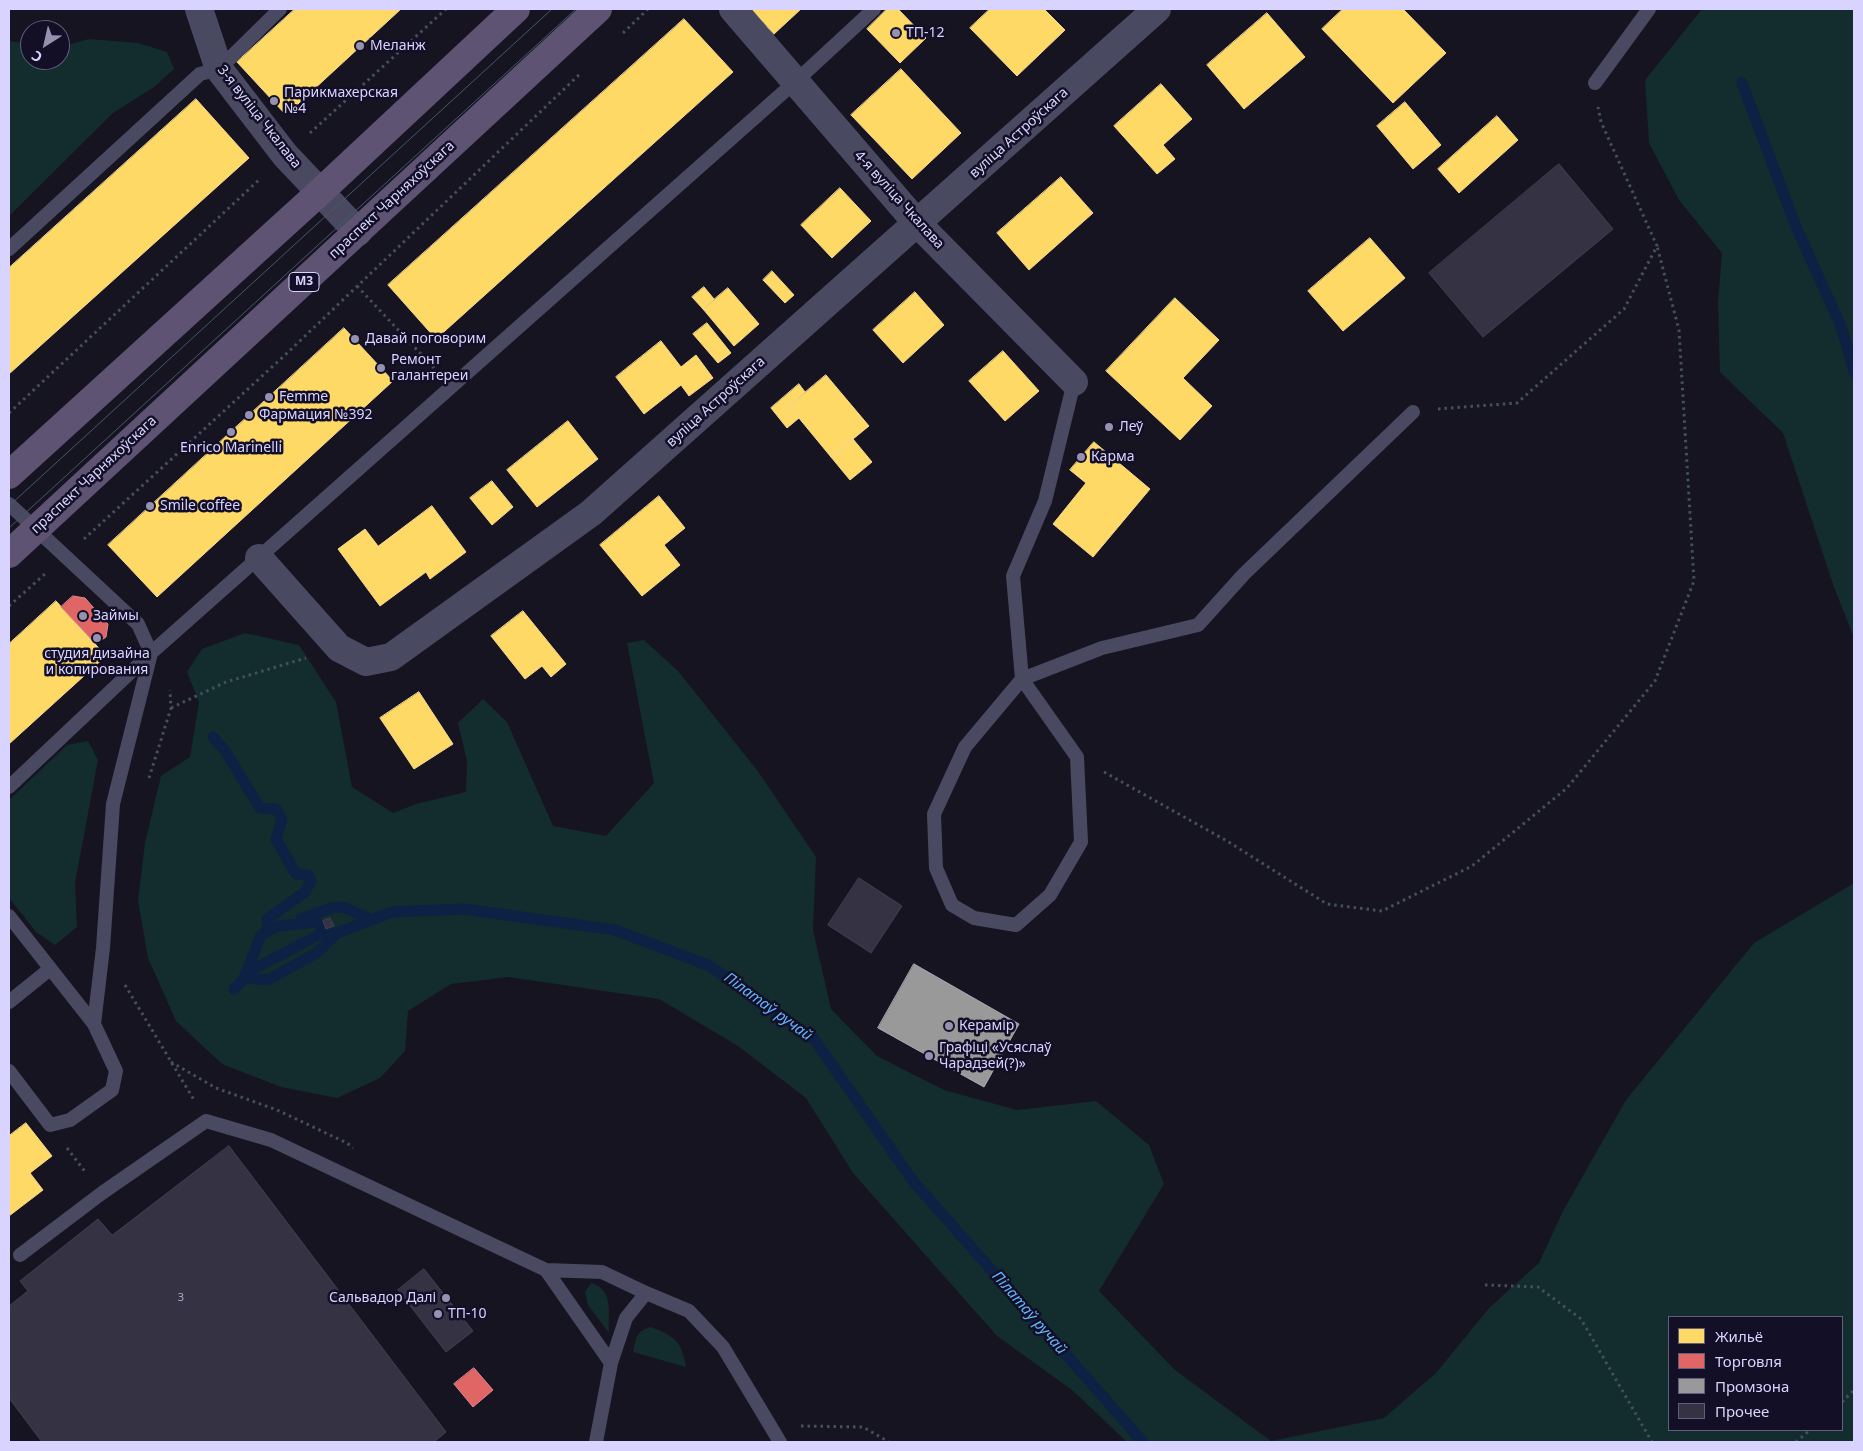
<!DOCTYPE html>
<meta charset="utf-8">
<style>
body{margin:0}
#map{position:relative;width:1863px;height:1451px;overflow:hidden;background:#161421;font-family:"Noto Sans",sans-serif}
canvas{display:block}
.frame{position:absolute;inset:0;border:10px solid #d9d4ff;pointer-events:none}
.legend{position:absolute;left:1668px;top:1316px;width:175px;height:115px;box-sizing:border-box;background:#130f26;border:1px solid #625e7d;margin:0;padding:6px 9px;list-style:none;font-size:15px;color:#d9d4ff}
.legend li{display:flex;align-items:center;gap:10px;height:25px}
.legend b{width:25px;border:1px solid #625e7d}
.north{position:absolute;left:20px;top:20px;width:50px;height:50px;box-sizing:border-box;background:#130f26;border:1px solid #625e7d;border-radius:50%;rotate:215deg;font-size:14px;font-weight:700;line-height:20px;text-align:center;color:#d9d4ff}
.north::after{content:'';display:block;margin:auto;width:18px;height:22px;background:#9591b1;clip-path:polygon(50% 0,100% 100%,50% 72%,0 100%)}
</style>
<div id="map">
<canvas width="1863" height="1451"></canvas>
<div class="frame"></div>
<ul class="legend">
<li><b style="height:14px;background:#ffd966"></b>Жильё</li>
<li><b style="height:14px;background:#e06666"></b>Торговля</li>
<li><b style="height:14px;background:#999"></b>Промзона</li>
<li><b style="height:14px;background:#343243"></b>Прочее</li>
</ul>
<div class="north">С</div>
</div>
<script>
const c = document.querySelector('canvas').getContext('2d');
c.lineJoin = 'round';
function fill(path, color) { c.fillStyle = color; c.fill(path, 'evenodd'); }
function trace(path, color, width, dash) { c.strokeStyle = color; c.lineWidth = width; c.lineCap = dash ? 'butt' : 'round'; c.setLineDash(dash || []); c.stroke(path); }
function drawText(font, color, halo, rows, align = 'center') {
  c.font = font + ' "Noto Sans",sans-serif'; c.lineWidth = 5; c.setLineDash([]); c.textBaseline = 'middle'; c.strokeStyle = halo; c.fillStyle = color; for (const [text, x, y, turn = 0] of rows) {
    c.save(); c.translate(x, y); c.rotate((+turn || 0) * Math.PI / 180); c.textAlign = isNaN(turn) ? turn : align; if (halo) c.strokeText(text, 0, 0); c.fillText(text, 0, 0); c.restore();
  }
}
fill(new Path2D(`
 M 1702,9 L 1854,9 L 1854,638 L 1834,587 L 1783,433 L 1720,372 L 1718,302 L 1722,253 L 1679,200 L 1649,143 L 1645,80 Z
 M 89,39 L 138,43 L 167,52 L 174,69 L 154,87 L 113,113 L 9,216 L 9,41 L 30,44 L 30,60 L 60,60 L 60,47 Z
 M 245,633 L 299,645 L 336,702 L 352,787 L 393,813 L 416,804 L 466,792 L 467,761 L 458,723 L 483,699 L 507,722 L 553,826 L 606,836 L 654,783 L 627,643 L 644,640 L 678,671 L 757,770 L 816,857 L 813,930 L 831,1009 L 877,1056 L 944,1090 L 1017,1110 L 1096,1101 L 1149,1145 L 1164,1184 L 1099,1291 L 1175,1370 L 1271,1441 L 1384,1418 L 1436,1373 L 1489,1308 L 1539,1263 L 1563,1211 L 1626,1100 L 1754,943 L 1854,883 L 1854,1442 L 1127,1442 L 1072,1390 L 997,1336 L 853,1173 L 806,1098 L 738,1046 L 659,999 L 508,977 L 451,984 L 408,1011 L 405,1051 L 380,1078 L 337,1098 L 281,1087 L 222,1064 L 176,1021 L 148,958 L 138,900 L 145,843 L 161,776 L 190,757 L 199,702 L 187,672 L 202,649 ZM 1669,1317 L 1842,1317 L 1842,1430 L 1669,1430 Z
 M 88,741 L 98,760 L 75,883 L 77,927 L 55,945 L 36,932 L 9,898 L 9,800 L 67,745 Z
 M 591,1283 C 614,1290 608,1312 609,1333 L 588,1305 L 585,1292 Z
 M 651,1327 C 675,1336 682,1342 686,1367 L 633,1352 C 636,1338 636,1331 651,1327 Z`), '#132c2d');
const homes = new Path2D(`
 M 295,9 L 401,9 L 286,115 L 237,62 Z
 M 751,9 L 801,9 L 774,34 Z
 M 887,9 L 898,9 L 926,38 L 900,63 L 867,29 Z
 M 990,9 L 1044,9 L 1065,30 L 1017,76 L 970,28 Z
 M 1343,9 L 1403,9 L 1446,53 L 1393,103 L 1322,29 Z
 M 1267,13 L 1305,57 L 1244,109 L 1207,65 Z
 M 684,19 L 733,72 L 436,339 L 388,285 Z
 M 901,69 L 961,133 L 912,179 L 851,115 Z
 M 1161,84 L 1192,119 L 1163,145 L 1175,159 L 1157,174 L 1114,126 Z
 M 196,99 L 249,158 L 9,374 L 9,268 Z
 M 1405,102 L 1441,145 L 1413,169 L 1377,126 Z
 M 1497,116 L 1518,140 L 1459,193 L 1438,169 Z
 M 1061,177 L 1093,213 L 1029,270 L 997,233 Z
 M 840,188 L 871,221 L 832,258 L 801,225 Z
 M 1370,238 L 1405,278 L 1343,331 L 1308,291 Z
 M 772,271 L 794,295 L 785,303 L 763,280 Z
 M 704,287 L 714,299 L 703,309 L 692,297 Z
 M 728,288 L 759,324 L 734,346 L 703,309 Z
 M 915,292 L 944,325 L 903,363 L 873,330 Z
 M 1175,298 L 1219,340 L 1183,378 L 1212,406 L 1180,440 L 1106,371 Z
 M 707,323 L 731,353 L 718,363 L 693,334 Z
 M 344,328 L 393,381 L 157,597 L 108,545 Z
 M 661,341 L 681,367 L 696,355 L 713,378 L 689,396 L 681,385 L 644,414 L 616,377 Z
 M 1003,351 L 1039,391 L 1005,421 L 969,381 Z
 M 826,375 L 869,426 L 831,457 L 789,406 Z
 M 799,384 L 805,392 L 789,406 L 799,418 L 787,428 L 771,408 Z
 M 568,421 L 598,459 L 537,507 L 507,470 Z
 M 853,439 L 872,462 L 850,480 L 831,457 Z
 M 1094,442 L 1150,489 L 1093,557 L 1053,524 L 1086,483 L 1070,470 Z
 M 492,481 L 513,507 L 492,525 L 470,498 Z
 M 659,496 L 685,528 L 664,545 L 680,565 L 642,596 L 600,545 Z
 M 432,506 L 466,552 L 430,579 L 426,572 L 380,606 L 338,549 L 365,529 L 378,546 Z
 M 56,601 L 106,656 L 9,744 L 9,644 Z
 M 523,611 L 566,664 L 551,677 L 542,666 L 525,679 L 491,636 Z
 M 419,692 L 453,744 L 414,769 L 380,718 Z
 M 26,1123 L 52,1156 L 30,1173 L 43,1190 L 9,1216 L 9,1136 Z`);
fill(homes, '#ffd966');
trace(homes, '#f4d894', 1);
const shops = new Path2D(`
 M 73,596 L 85,598 L 108,624 L 106,637 L 96,644 L 61,607 Z
 M 474,1368 L 493,1390 L 473,1407 L 454,1384 Z`);
fill(shops, '#e06666');
trace(shops, '#de8794', 1);
const industry = new Path2D(`
 M 914,964 L 1019,1024 L 984,1087 L 878,1028 Z`);
fill(industry, '#999');
trace(industry, '#acabb8', 1);
trace(new Path2D(`
 M 1742,83 L 1796,227 L 1841,326 L 1854,372
 M 213,737 L 224,749 L 260,808 L 276,809 L 282,819 L 276,839 L 296,874 L 308,875 L 311,881 L 304,893 L 267,919 L 268,931
 M 301,919 L 331,908 L 343,907 L 370,919
 M 325,931 L 317,922 L 278,926 L 261,935 L 244,978 L 268,980 L 318,952 L 337,933
 M 234,989 L 252,970 L 322,933 L 337,933 L 392,912 L 464,909 L 615,930 L 710,966 L 814,1039 L 913,1181 L 1143,1442`), '#0d2144', 11);
const building = new Path2D(`
 M 1559,164 L 1613,229 L 1483,337 L 1429,273 Z
 M 859,878 L 902,906 L 871,953 L 828,925 Z
 M 330,918 L 334,926 L 326,929 L 323,921 Z
 M 229,1146 L 446,1432 L 434,1442 L 42,1442 L 9,1398 L 9,1306 L 28,1291 L 20,1281 L 98,1219 L 112,1235 Z
 M 424,1269 L 473,1331 L 446,1352 L 398,1290 Z`);
fill(building, '#343243');
trace(building, '#433f54', 1);
trace(new Path2D(`
 M 623,33 L 648,9
 M 310,133 L 446,9
 M 357,286 L 434,368
 M 1438,409 L 1517,403 L 1624,309 L 1657,246 L 1601,122 L 1598,107
 M 9,413 L 261,178
 M 84,539 L 284,356 L 581,73
 M 9,606 L 46,573
 M 171,708 L 226,682 L 306,658
 M 1104,772 L 1227,841 L 1327,904 L 1382,911 L 1472,866 L 1567,788 L 1655,681 L 1694,581 L 1679,330 L 1657,246
 M 149,778 L 171,708 L 170,690
 M 125,985 L 194,1100
 M 171,1062 L 216,1088 L 277,1110 L 347,1143 L 353,1148
 M 67,1148 L 86,1173
 M 1485,1285 L 1538,1287 L 1581,1319 L 1652,1442
 M 1842,1402 L 1854,1390
 M 801,1426 L 863,1427 L 889,1442
 M 1796,1442 L 1810,1430`), '#44505f', 3, [2.5, 4]);
trace(new Path2D(`
 M 1595,83 L 1649,9
 M 9,249 L 200,74 L 219,69 L 280,9
 M 1074,382 L 1045,501 L 1013,576 L 1022,679 L 1077,757 L 1081,842 L 1050,895 L 1016,925 L 974,918 L 952,905 L 936,868 L 934,814 L 965,747 L 1022,679 L 1102,648 L 1198,625 L 1244,574 L 1413,412
 M 9,504 L 138,624 L 151,653 L 113,804 L 103,948 L 94,1024
 M 9,787 L 151,653 L 795,82 L 874,9
 M 9,916 L 94,1024 L 116,1071 L 112,1090 L 70,1120 L 50,1125 L 9,1071
 M 9,1002 L 50,969
 M 20,1255 L 102,1193 L 206,1121 L 271,1140 L 546,1270 L 602,1272 L 646,1293
 M 546,1270 L 611,1363
 M 596,1442 L 611,1363 L 626,1318 L 646,1293 L 689,1311 L 723,1347 L 780,1442`), '#4a4962', 14);
trace(new Path2D(`
 M 199,9 L 219,69 L 285,155 L 358,232
 M 733,9 L 917,223 L 1074,382
 M 259,558 L 339,648 L 366,662 L 391,657 L 591,513 L 1157,9`), '#4a4962', 28);
trace(new Path2D(`
 M 9,475 L 320,192 L 516,9
 M 9,554 L 598,9`), '#5e5373', 28);
trace(new Path2D(`
 M 9,506 L 552,9
 M 9,528 L 576,9`), '#43596b', 1);
for (const [x, y, r, color] of [
 [896,33,5,"#9591b1"],
 [360,46,5,"#9591b1"],
 [274,101,5,"#9591b1"],
 [355,339,5,"#9591b1"],
 [381,368,5,"#9591b1"],
 [269,397,5,"#9591b1"],
 [249,415,5,"#9591b1"],
 [1109,427,5,"#9591b1"],
 [231,432,5,"#9591b1"],
 [1081,457,5,"#9591b1"],
 [150,506,5,"#9591b1"],
 [83,616,5,"#9591b1"],
 [97,638,5,"#9591b1"],
 [949,1026,5,"#9591b1"],
 [929,1056,5,"#9591b1"],
 [446,1298,5,"#9591b1"],
 [438,1314,5,"#9591b1"]
]) { const dot = new Path2D(); dot.arc(x, y, r, 0, 2 * Math.PI); c.fillStyle = color; c.fill(dot); trace(dot, '#130f26', 2); }
drawText('11px', '#b0acd0', null, [
 ["3",181,1298]
]);
for (const [x, y, w] of [
 [304,282,30]
]) { const box = new Path2D(); box.roundRect(x - w / 2, y - 9.5, w, 19, 4); c.fillStyle = '#130f26'; c.fill(box); trace(box, '#d9d4ff', 1); }
drawText('bold 12px', '#d9d4ff', null, [
 ["М3",304,282]
]);
drawText('14px', '#d9d4ff', '#130f26', [
 ["ТП-12",906,33],
 ["Меланж",370,46],
 ["Парикмахерская",284,93],
 ["№4",284,109],
 ["Давай поговорим",365,339],
 ["Ремонт",391,360],
 ["галантереи",391,376],
 ["Femme",279,397],
 ["Фармация №392",259,415],
 ["Леў",1119,427],
 ["Enrico Marinelli",231,448,"center"],
 ["Карма",1091,457],
 ["Smile coffee",160,506],
 ["Займы",93,616],
 ["студия дизайна",97,654,"center"],
 ["и копирования",97,670,"center"],
 ["Керамір",959,1026],
 ["Графіці «Усяслаў",939,1048],
 ["Чарадзей(?)»",939,1064],
 ["Сальвадор Далі",436,1298,"right"],
 ["ТП-10",448,1314]
], 'left');
drawText('14px', '#d9d4ff', '#130f26', [
 ["3-я вуліца Чкалава",259,117,52],
 ["вуліца Астроўскага",1019,133,-42],
 ["праспект Чарняхоўскага",392,200,-43],
 ["4-я вуліца Чкалава",899,200,48],
 ["вуліца Астроўскага",716,402,-42],
 ["праспект Чарняхоўскага",94,475,-43]
]);
drawText('italic 15px', '#62b6ff', '#130f26', [
 ["Пілатаў ручай",768,1007,36],
 ["Пілатаў ручай",1029,1313,49]
]);
</script>
